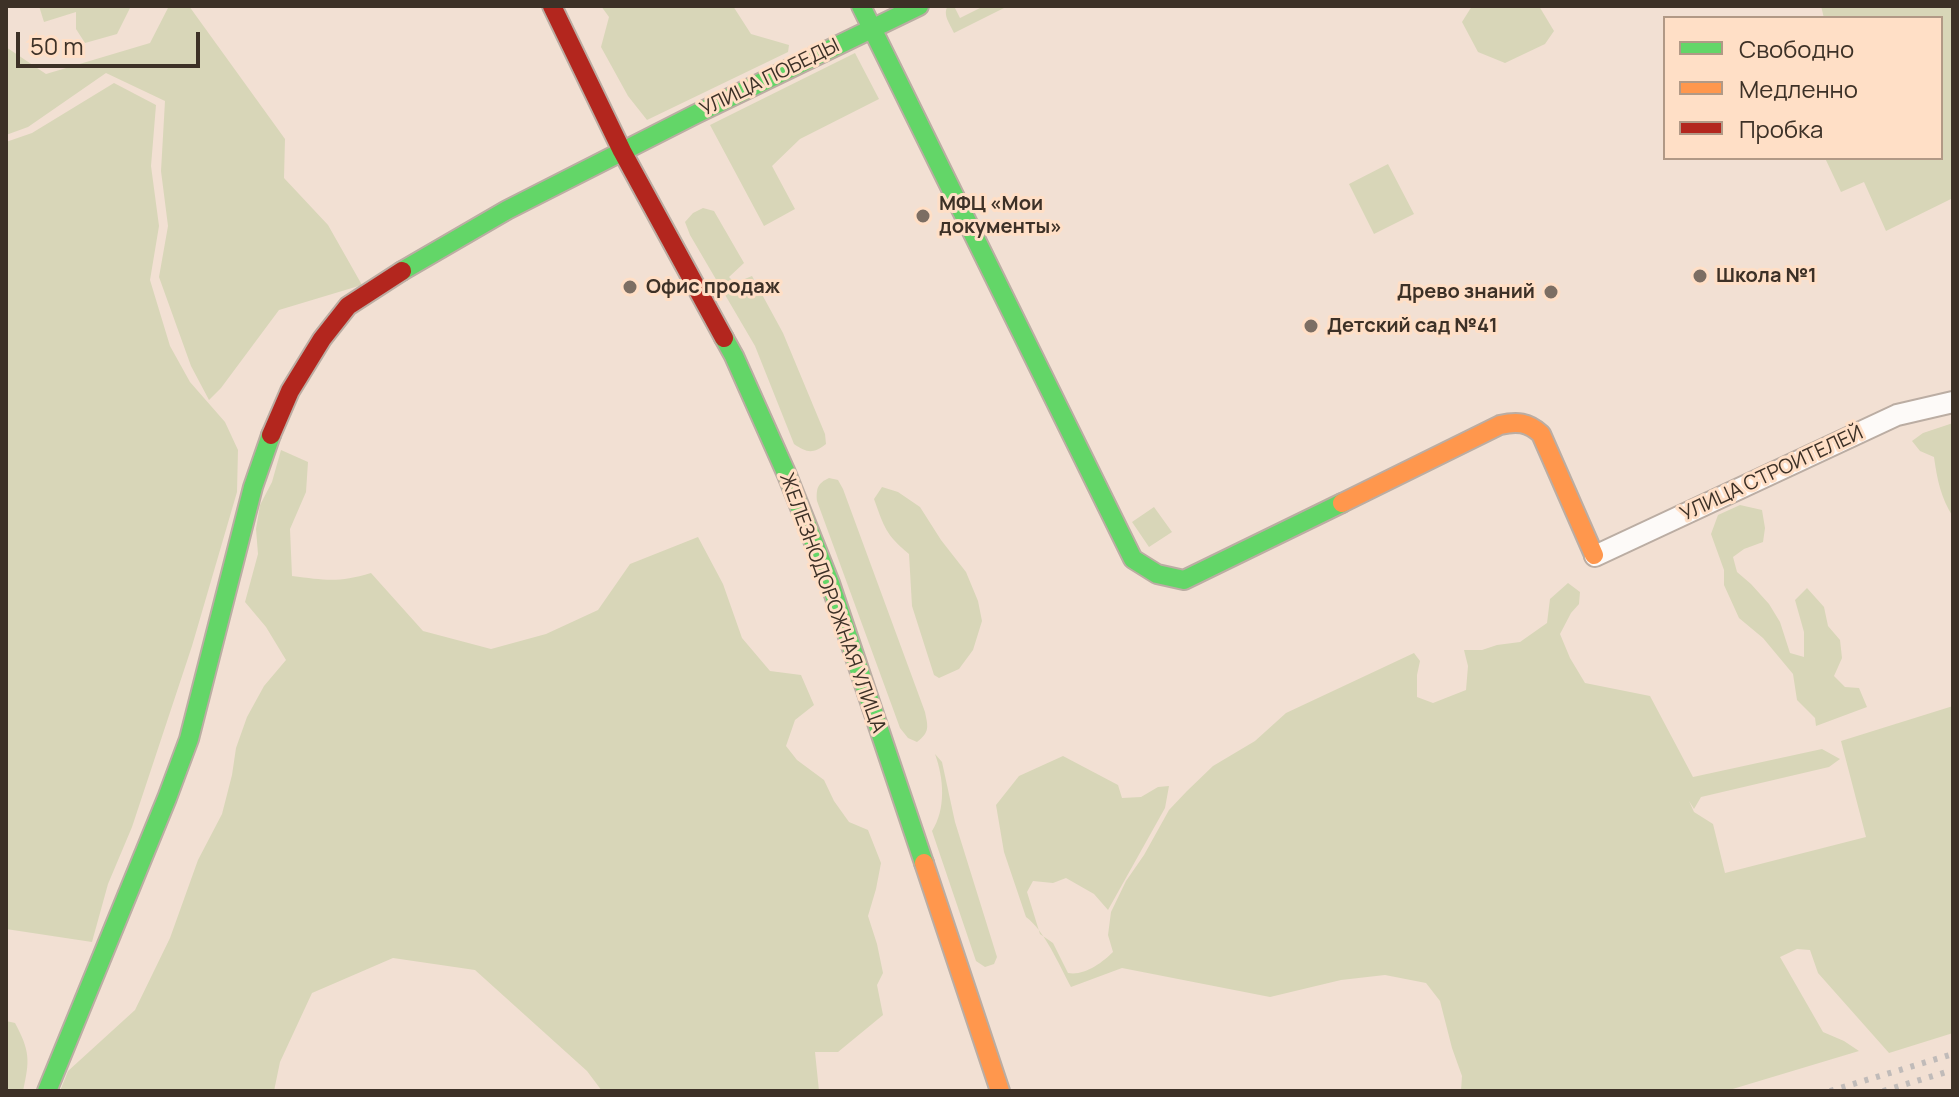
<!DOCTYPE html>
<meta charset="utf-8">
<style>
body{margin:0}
#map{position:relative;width:1959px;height:1097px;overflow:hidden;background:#f2e0d3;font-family:Manrope,sans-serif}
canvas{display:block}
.frame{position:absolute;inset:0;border:8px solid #3d3127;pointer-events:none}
.legend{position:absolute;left:1663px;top:16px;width:280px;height:144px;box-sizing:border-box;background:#ffdfc6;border:2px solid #b19986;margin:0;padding:10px 14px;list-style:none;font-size:24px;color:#3d3127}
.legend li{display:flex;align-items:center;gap:16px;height:40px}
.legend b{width:40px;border:2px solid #b19986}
.scale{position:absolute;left:16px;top:32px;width:184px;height:36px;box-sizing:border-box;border:4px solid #3d3127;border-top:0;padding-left:10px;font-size:24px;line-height:28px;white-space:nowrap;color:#3d3127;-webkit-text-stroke:6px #ffdfc6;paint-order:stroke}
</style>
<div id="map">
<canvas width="1959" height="1097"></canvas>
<div class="frame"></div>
<ul class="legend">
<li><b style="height:10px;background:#63d668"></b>Свободно</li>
<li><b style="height:10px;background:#ff974d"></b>Медленно</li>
<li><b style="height:10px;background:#b3261e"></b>Пробка</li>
</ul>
<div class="scale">50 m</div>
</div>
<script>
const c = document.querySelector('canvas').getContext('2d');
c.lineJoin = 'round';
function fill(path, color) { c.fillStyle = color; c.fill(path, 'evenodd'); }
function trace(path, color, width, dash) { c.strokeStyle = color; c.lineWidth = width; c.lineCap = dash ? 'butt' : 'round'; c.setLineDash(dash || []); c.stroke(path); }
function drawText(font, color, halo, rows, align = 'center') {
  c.font = font + ' Manrope,sans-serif'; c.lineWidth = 6; c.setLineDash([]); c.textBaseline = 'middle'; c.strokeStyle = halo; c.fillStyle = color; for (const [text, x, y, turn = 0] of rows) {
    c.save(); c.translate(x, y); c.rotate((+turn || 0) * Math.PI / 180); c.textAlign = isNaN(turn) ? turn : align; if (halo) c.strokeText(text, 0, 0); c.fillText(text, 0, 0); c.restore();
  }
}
fill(new Path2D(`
 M 39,6 L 131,6 L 117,34 L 85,43 L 76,29 L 76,12 L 44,22 Z
 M 169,6 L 189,6 L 285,139 L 284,178 L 328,225 L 362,285 L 279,310 L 221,388 L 209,400 L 191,366 L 159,277 L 168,226 L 161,171 L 165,101 L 106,73 L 28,127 L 6,135 L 6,47 L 46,74 L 150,43 Z
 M 601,6 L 733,6 L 751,34 L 789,45 L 788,52 L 647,120 L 628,96 L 601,47 L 609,17 Z
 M 948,6 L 954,6 L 960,18 L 984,6 L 1008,6 L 954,33 C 950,24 942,14 948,6 Z
 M 1472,6 L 1539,6 L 1554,31 L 1545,44 L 1505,63 L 1478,52 L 1462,22 Z
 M 1821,6 L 1953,6 L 1953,198 L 1886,231 L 1864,182 L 1841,192 L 1825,158 L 1941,158 L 1941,18 L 1824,18 Z
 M 855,53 L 879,99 L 800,139 L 772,166 L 795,209 L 764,226 L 710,125 Z
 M 114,83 L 156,105 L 151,166 L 159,226 L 150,280 L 170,346 L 190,382 L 225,422 L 238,450 L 237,492 L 192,646 L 132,827 L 108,884 L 92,942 L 6,929 L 6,142 L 32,133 Z
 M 1388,164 L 1414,214 L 1374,234 L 1349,184 Z
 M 703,208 L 714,211 L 744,263 L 729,277 L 735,283 L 752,276 L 783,333 L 825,434 L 826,444 C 813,454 807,453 794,444 L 755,346 L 690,235 L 685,222 L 693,213 Z
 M 1953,423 L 1953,517 C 1941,498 1937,479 1934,457 L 1920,451 L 1912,441 L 1923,433 Z
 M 281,450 L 308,462 L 306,492 L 290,529 L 292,576 C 325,580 338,583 371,573 L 423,631 L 491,649 L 546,634 L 598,610 L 630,564 L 698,537 L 723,584 L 742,638 L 770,671 L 801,675 L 814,705 L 795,720 L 786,746 L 797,760 L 824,780 L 834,801 L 849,822 L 868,830 L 881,863 L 876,889 L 868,916 L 877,944 L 883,973 L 877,985 L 883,1015 L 838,1052 L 815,1052 L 819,1091 L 602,1091 L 587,1071 L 475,970 L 393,958 L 312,993 L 280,1062 L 274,1091 L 60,1091 L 68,1071 L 135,1010 L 170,938 L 198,860 L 222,814 L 232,775 L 236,748 L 247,717 L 264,686 L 286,660 L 266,627 L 245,602 L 258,554 L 256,529 L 260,505 L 272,482 Z
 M 829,478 L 838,480 L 843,489 L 925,712 C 928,727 930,732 917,742 L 908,738 L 900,728 L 817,501 C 816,488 818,483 829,478 Z
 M 882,487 L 898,492 L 920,507 L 941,540 L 966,572 L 978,601 L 982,621 L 973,650 L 959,669 L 939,678 L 934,675 L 912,606 L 909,554 C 886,535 884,527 874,499 Z
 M 1740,505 L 1762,510 L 1765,528 L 1763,542 L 1744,549 L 1733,557 L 1737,572 L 1751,584 L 1769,604 L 1780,622 L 1790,653 L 1804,657 L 1804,632 L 1795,600 L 1807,588 L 1824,607 L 1828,626 L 1840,640 L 1842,658 L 1834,676 L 1845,687 L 1859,688 L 1867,707 L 1816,726 L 1815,718 L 1797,700 L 1793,674 L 1763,638 L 1739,618 L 1724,585 L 1724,570 L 1711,534 L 1718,515 Z
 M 1154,507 L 1172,532 L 1149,547 L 1132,522 Z
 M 1568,583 L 1580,592 L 1579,604 L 1571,613 L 1560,634 L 1570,658 L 1585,683 L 1650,696 L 1693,777 L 1822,749 L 1840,759 L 1829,767 L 1701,797 L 1694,809 L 1689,801 L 1694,812 L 1713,824 L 1725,873 L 1866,837 L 1841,741 L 1953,706 L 1953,1033 L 1889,1053 L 1818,973 L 1810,950 L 1797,949 L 1780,957 L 1823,1032 L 1844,1041 L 1859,1051 L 1726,1091 L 1461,1091 L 1462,1076 L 1452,1048 L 1440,1001 L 1426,983 L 1385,975 L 1341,980 L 1270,997 L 1122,968 L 1071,987 C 1059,965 1045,931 1026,917 L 1004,852 L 996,805 L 1019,776 L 1063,756 L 1118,785 L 1122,798 L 1141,797 L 1158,787 L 1169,786 L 1165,808 L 1108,910 L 1094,894 L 1066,878 L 1053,883 L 1033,881 L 1027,892 L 1040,934 L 1053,943 L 1068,973 C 1084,976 1102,963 1113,952 L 1108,935 L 1111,912 L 1126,881 L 1144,855 L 1169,810 L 1187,791 L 1213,766 L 1255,741 L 1286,713 L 1414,653 L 1420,661 L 1417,675 L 1417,697 L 1433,703 L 1466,690 L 1468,666 L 1464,650 L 1482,650 L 1497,645 L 1520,642 L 1547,623 L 1550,599 Z
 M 935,754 L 942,762 L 955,822 L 997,957 L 994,964 L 985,967 L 976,961 L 932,831 C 946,809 944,779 935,754 Z
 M 6,1021 L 15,1023 C 30,1051 30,1060 23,1091 L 6,1091 Z`), '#d8d6b8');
const street = new Path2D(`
 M 1595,556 L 1897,415 L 1953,402`);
const fast = new Path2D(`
 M 861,6 L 1133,559 L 1157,574 L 1184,580 L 1342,503
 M 402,271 L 507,210 L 696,114 L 919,6
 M 724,338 L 734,356 L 787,475 L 830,583 L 924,863
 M 47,1091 L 167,798 L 189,739 L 253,487 L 271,435`);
const slow = new Path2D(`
 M 1342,503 L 1500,425 C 1517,421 1528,422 1541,434 L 1594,555
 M 924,863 L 1000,1091`);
const jam = new Path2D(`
 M 552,6 L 622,151 L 724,338
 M 271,435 L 290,391 L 322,339 L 348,306 L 402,271`);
trace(street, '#bbada3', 24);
trace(fast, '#bbada3', 22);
trace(slow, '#bbada3', 22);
trace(jam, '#bbada3', 22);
trace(street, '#fdfaf8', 20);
trace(fast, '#63d668', 18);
trace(slow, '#ff974d', 18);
trace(jam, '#b3261e', 18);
trace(new Path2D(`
 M 1830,1091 L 1953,1054
 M 1883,1091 L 1953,1070`), '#c0bbb9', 6, [4, 8]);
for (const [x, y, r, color] of [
 [923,216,8,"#7c6e63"],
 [1700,276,8,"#7c6e63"],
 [630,287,8,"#7c6e63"],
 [1551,292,8,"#7c6e63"],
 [1311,326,8,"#7c6e63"]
]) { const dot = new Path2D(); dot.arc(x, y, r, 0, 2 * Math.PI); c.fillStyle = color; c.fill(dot); trace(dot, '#ffdfc6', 3); }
drawText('20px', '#3d3127', '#ffdfc6', [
 ["УЛИЦА ПОБЕДЫ",770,78,-26],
 ["УЛИЦА СТРОИТЕЛЕЙ",1772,474,-25],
 ["ЖЕЛЕЗНОДОРОЖНАЯ УЛИЦА",832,603,70]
]);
drawText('bold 20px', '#3d3127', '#ffdfc6', [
 ["МФЦ «Мои",939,204],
 ["документы»",939,227],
 ["Школа №1",1716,276],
 ["Офис продаж",646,287],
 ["Древо знаний",1535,292,"right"],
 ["Детский сад №41",1327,326]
], 'left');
</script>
